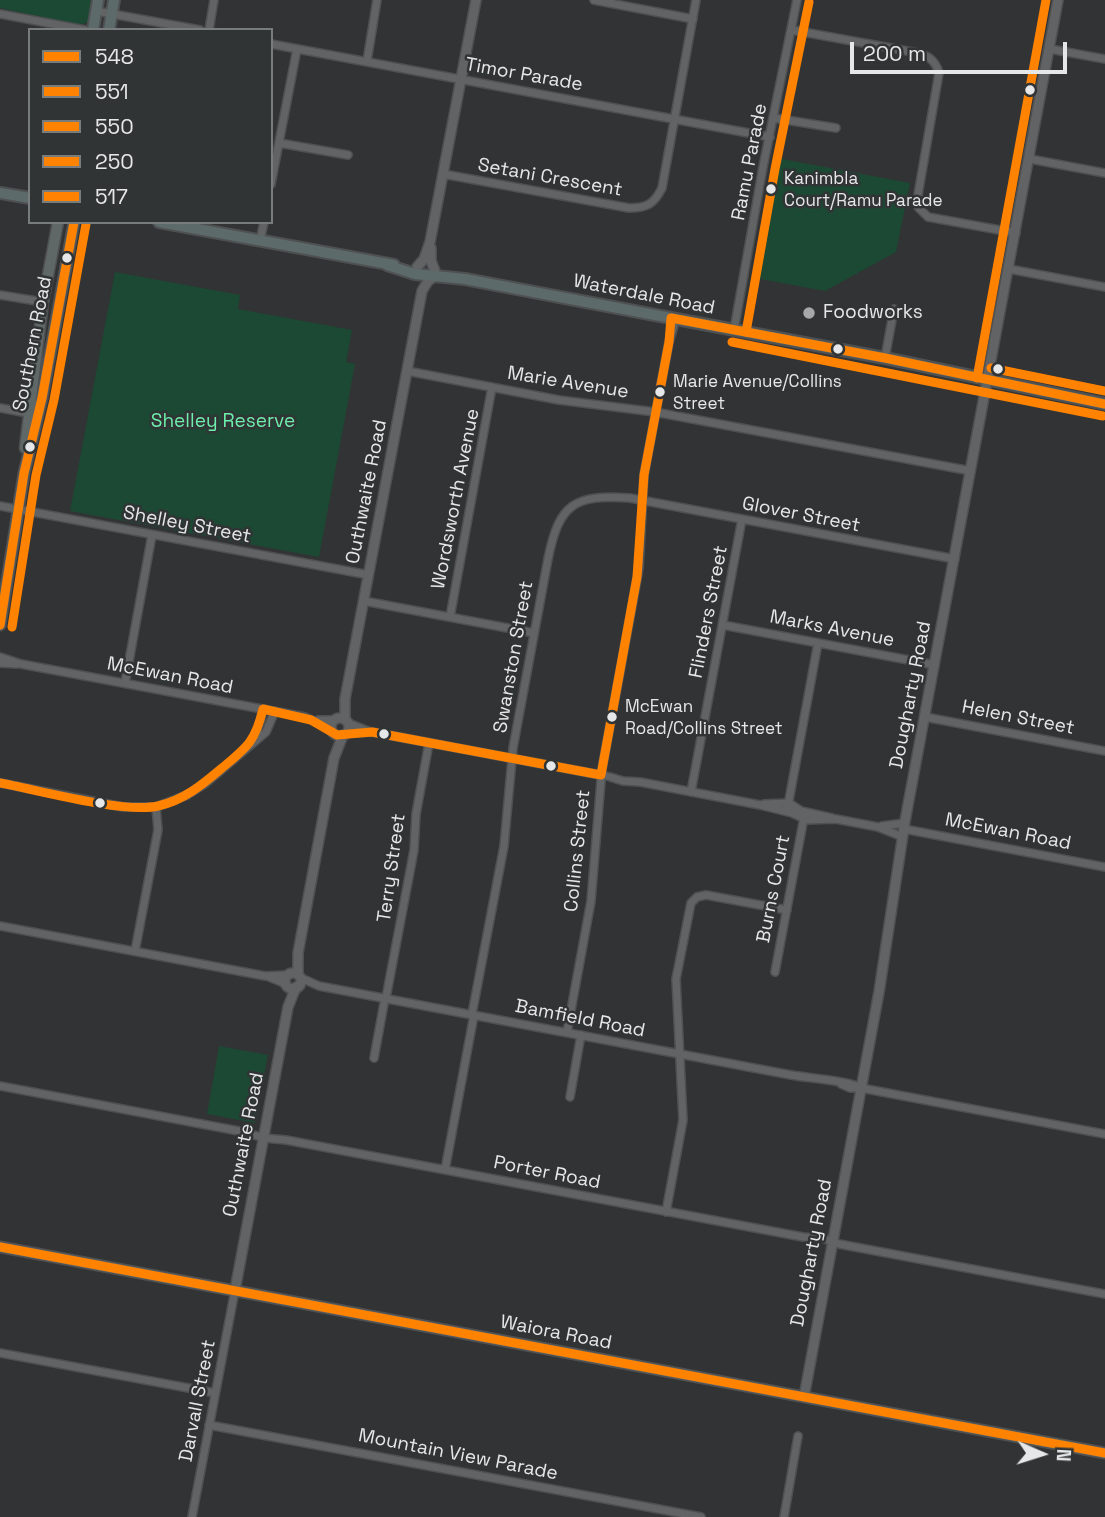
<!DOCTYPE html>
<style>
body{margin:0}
#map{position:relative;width:1105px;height:1517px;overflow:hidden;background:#323334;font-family:"Space Grotesk",sans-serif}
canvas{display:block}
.legend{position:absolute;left:28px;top:28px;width:245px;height:196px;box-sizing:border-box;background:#313435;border:2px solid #797c7d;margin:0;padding:9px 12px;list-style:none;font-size:21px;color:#e6e7e8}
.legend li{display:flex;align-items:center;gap:14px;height:35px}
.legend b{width:35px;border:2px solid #797c7d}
.north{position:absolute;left:1007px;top:1419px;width:70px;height:70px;-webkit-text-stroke:5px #313435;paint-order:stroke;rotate:93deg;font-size:19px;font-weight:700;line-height:28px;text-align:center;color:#e6e7e8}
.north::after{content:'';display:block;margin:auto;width:24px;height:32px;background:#e6e7e8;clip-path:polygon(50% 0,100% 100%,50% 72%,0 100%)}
.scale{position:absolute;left:850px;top:42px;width:217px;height:32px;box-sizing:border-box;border:4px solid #e6e7e8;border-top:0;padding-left:9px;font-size:21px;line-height:24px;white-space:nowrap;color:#e6e7e8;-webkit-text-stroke:5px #313435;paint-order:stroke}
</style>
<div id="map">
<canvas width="1105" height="1517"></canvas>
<ul class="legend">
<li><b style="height:9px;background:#ff8200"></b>548</li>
<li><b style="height:9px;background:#ff8200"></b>551</li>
<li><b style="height:9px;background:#ff8200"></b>550</li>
<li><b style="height:9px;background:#ff8200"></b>250</li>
<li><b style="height:9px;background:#ff8200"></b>517</li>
</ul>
<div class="north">N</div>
<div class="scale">200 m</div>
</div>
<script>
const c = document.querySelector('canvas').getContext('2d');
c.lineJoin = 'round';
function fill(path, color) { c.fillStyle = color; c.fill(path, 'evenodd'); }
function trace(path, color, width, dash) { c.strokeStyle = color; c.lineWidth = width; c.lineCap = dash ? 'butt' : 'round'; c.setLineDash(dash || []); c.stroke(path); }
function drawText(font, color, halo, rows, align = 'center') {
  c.font = font + ' "Space Grotesk",sans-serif'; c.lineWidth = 5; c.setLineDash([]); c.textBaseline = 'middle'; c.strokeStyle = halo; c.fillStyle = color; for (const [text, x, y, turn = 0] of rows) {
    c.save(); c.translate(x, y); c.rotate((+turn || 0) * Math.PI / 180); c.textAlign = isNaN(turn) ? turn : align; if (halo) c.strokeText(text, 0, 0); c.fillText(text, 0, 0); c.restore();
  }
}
fill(new Path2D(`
 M 0,0 L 92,0 L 88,22 L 80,25 L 0,8 Z
 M 777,158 L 910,183 L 896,252 L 825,291 L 755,278 Z
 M 115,272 L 240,295 L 238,309 L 352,330 L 346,362 L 355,364 L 319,557 L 70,511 Z
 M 219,1046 L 268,1055 L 255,1123 L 207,1114 Z`), '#1c4933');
const minor = new Path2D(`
 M 594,0 L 693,19
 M 96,11 L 200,30
 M 0,14 L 85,30
 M 209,30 L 214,0
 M 792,30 L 913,52 C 927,55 935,59 939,73 L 918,195 L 918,207 L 928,217 L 1016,233
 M 271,44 L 770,137
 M 1050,49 L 1105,59
 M 367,61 L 377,0
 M 774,118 L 836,128
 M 279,143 L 348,155
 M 1030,159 L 1105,173
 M 443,174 L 629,208 C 647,208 654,204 662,188 L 696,0
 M 271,184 L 297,49
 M 260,241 L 264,222
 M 1009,269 L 1105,287
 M 0,295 L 43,302
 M 734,330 L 763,167 L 797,0
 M 885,358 L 894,309
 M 407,371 L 559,400 L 655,412 L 971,471
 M 0,408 L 28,413
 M 0,506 L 369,575
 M 364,601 L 534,633
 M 450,617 L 492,387
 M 723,625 L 935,665
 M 0,657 L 21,664 L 305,717 L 332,729
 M 0,663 L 17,664
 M 125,683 L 152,535
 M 925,717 L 1105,751
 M 318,720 L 334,720
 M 348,723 L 368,731
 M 346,733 L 372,732 L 606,776
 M 251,741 L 258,730 L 263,709
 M 610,777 L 623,781 L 640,782 L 760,805 L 792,813 L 807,820 L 836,819 L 878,827 L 903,837
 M 0,783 L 123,807 L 156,807 L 187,795 L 206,783 L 266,732 L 275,711
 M 691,792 L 742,519
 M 764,804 L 789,803 L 801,811 L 832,818
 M 787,811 L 818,643
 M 882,826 L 905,823
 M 904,829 L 1105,867
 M 0,926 L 265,976 L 287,975
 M 135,951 L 158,830 L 156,807
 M 775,972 L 805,812
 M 269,977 L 286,984
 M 299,977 L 319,986 L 791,1075 C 807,1078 851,1081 861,1088
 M 386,998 L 414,850 L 416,814 L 429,743
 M 472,1014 L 504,846 L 513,748 L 548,559 C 559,504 574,494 630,498 L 955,559
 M 567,1032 L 591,901 L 602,769 L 639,568 L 644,475 L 669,342 L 676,319
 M 374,1058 L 385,998
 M 841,1084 L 850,1088 L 861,1088 L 1105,1134
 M 0,1086 L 244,1132 L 264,1138 L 286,1140 L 803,1237 L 822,1238 L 839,1244 L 1105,1294
 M 570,1097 L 581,1035
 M 445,1170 L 474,1015
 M 666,1212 L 683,1120 L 676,979 L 691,903 L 697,897 L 706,895 L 787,910
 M 0,1353 L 215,1393
 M 209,1425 L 701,1517
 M 192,1517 L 235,1290
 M 784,1517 L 798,1436`);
const tertiary = new Path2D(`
 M 431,248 L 431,261 L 435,271
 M 417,267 L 424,259 L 430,242 L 476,0
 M331 727a9 9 0 1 1 18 0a9 9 0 1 1-18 0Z
 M 345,720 L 345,699 L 422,291 L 428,281 L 434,277
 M285 981a8 8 0 1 1 16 0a8 8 0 1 1-16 0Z
 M 298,975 L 298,953 L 334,758 L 343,735
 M 235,1290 L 288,1007 L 296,987
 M 804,1397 L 879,992 L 905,821 L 1058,0`);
const secondary = new Path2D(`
 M 25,448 L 43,302 L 58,222
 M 0,625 L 24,473 L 42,398 L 74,222
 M 0,1247 L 1105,1453`);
const primary = new Path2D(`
 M 93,30 L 98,0
 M 109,30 L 114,0
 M 0,193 L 30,198
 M 159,222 L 394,265
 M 387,265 L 415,274 L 465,279 L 676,319 L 885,358 L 1105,404`);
trace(minor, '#4f5051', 10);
trace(tertiary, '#4f5051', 12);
trace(secondary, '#4f5051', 13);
trace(primary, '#4f5051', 14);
trace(minor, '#626364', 7);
trace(tertiary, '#626364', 9);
trace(secondary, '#5f6767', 10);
trace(primary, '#5c6a6a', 10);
trace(new Path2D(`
 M 0,625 L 24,473 L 42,398 L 74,222
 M 0,1247 L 1105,1453`), '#ff8200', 9);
trace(new Path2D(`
 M 601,775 L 637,577 L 644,475 L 669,342 L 671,318 L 885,358 L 1105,404
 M 0,783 C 38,790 124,814 158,806 C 184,800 202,785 222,768 C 247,747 255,742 263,709 L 311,720 L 337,735 L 372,732 L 601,775`), '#ff8200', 9);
trace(new Path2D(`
 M 746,332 L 775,169 L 809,2
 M 732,342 L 1103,416`), '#ff8200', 9);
trace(new Path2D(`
 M 991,368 L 1105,391
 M 977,378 L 1046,0`), '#ff8200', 9);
trace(new Path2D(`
 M 12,627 L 36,475 L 54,400 L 86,224`), '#ff8200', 9);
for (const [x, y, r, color] of [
 [1030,90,6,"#e6e7e8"],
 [771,189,6,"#e6e7e8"],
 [67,258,6,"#e6e7e8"],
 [809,313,7,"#a7a8a9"],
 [838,349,6,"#e6e7e8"],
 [998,369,6,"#e6e7e8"],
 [660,392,6,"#e6e7e8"],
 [30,447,6,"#e6e7e8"],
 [612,717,6,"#e6e7e8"],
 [384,734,6,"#e6e7e8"],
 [551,766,6,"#e6e7e8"],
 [100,803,6,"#e6e7e8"]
]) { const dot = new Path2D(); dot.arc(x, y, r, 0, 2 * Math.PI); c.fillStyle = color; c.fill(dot); trace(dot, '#313435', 2.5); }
drawText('17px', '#e6e7e8', '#313435', [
 ["Kanimbla",784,179],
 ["Court/Ramu Parade",784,201],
 ["Marie Avenue/Collins",673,382],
 ["Street",673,404],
 ["McEwan",625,707],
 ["Road/Collins Street",625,729]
], 'left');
drawText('19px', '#e6e7e8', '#313435', [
 ["Timor Parade",524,75,10],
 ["Ramu Parade",750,162,-79],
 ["Setani Crescent",550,178,10],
 ["Waterdale Road",644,295,11],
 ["Southern Road",33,344,-79],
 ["Marie Avenue",568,383,9],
 ["Outhwaite Road",367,492,-79],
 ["Wordsworth Avenue",456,499,-79],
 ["Glover Street",801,515,11],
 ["Shelley Street",187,525,11],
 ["Flinders Street",709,612,-79],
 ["Marks Avenue",832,629,11],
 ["Swanston Street",514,657,-80],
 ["McEwan Road",170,676,11],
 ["Dougharty Road",911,695,-79],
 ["Helen Street",1018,718,11],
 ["McEwan Road",1008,832,11],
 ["Collins Street",578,851,-84],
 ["Terry Street",392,868,-82],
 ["Burns Court",774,889,-79],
 ["Bamfield Road",580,1019,11],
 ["Outhwaite Road",244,1145,-79],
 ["Porter Road",547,1173,11],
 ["Dougharty Road",812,1253,-79],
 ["Waiora Road",556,1333,11],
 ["Darvall Street",198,1401,-79],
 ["Mountain View Parade",458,1455,11]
]);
drawText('19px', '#e6e7e8', '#313435', [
 ["Foodworks",823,313]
], 'left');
drawText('19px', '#6cefac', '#313435', [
 ["Shelley Reserve",223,422]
]);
</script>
